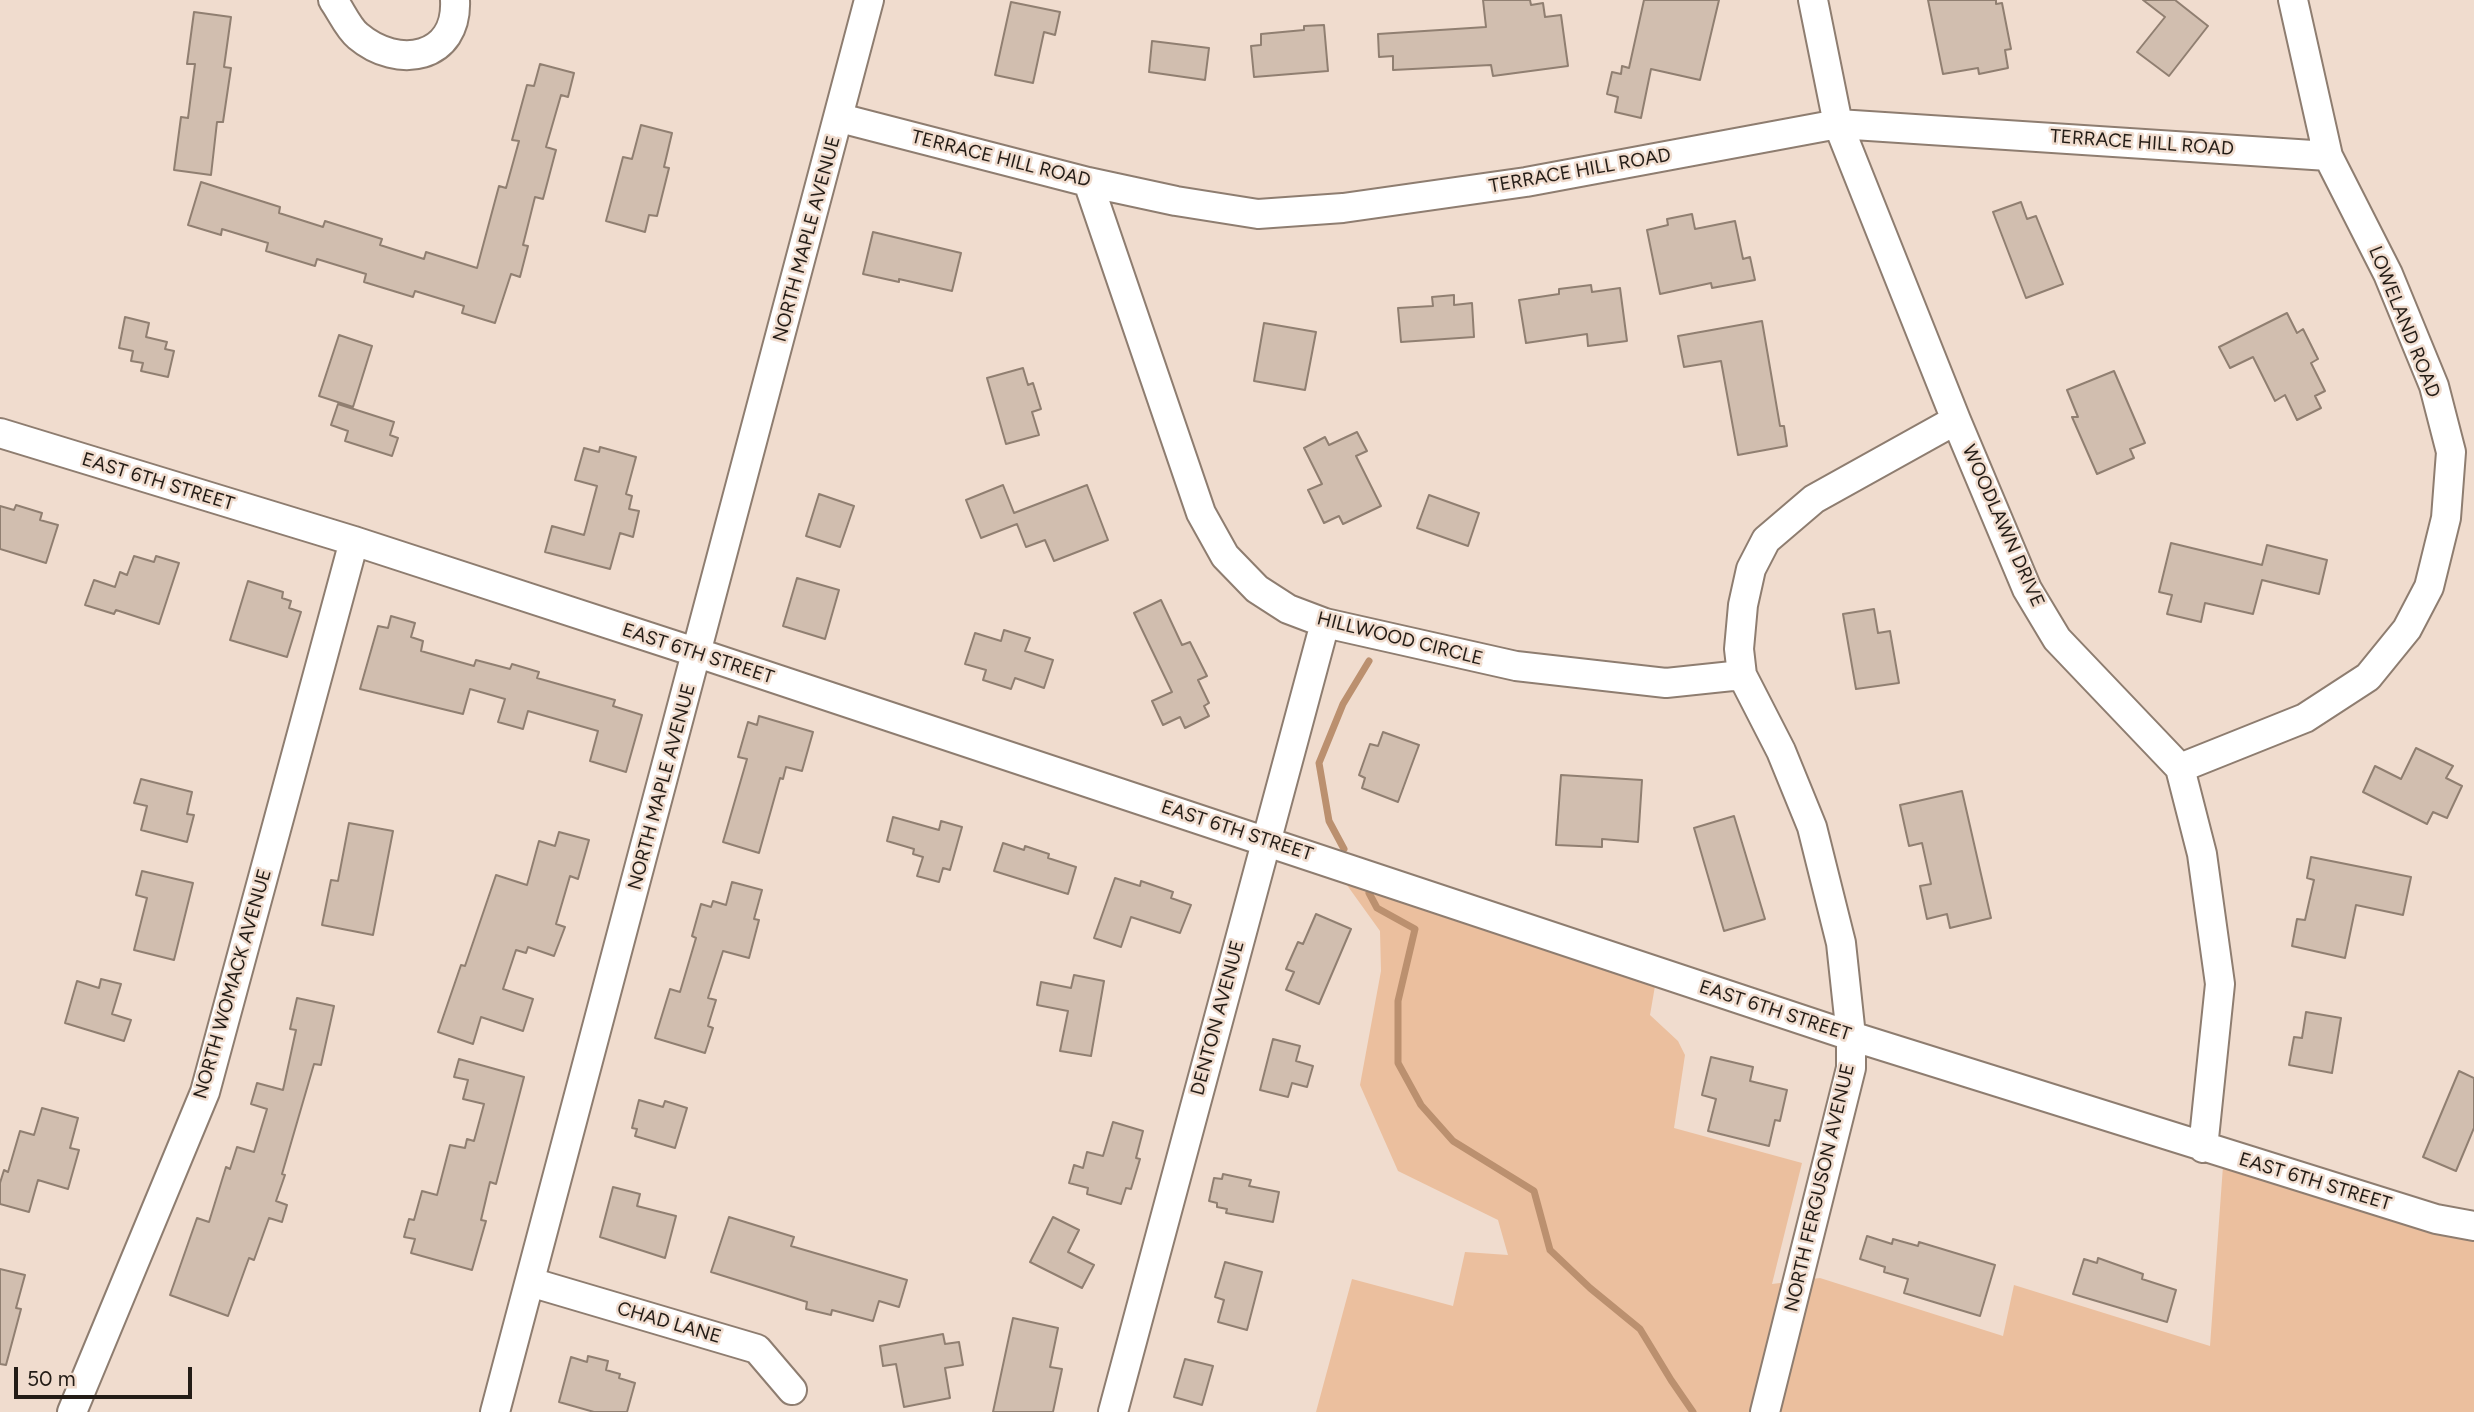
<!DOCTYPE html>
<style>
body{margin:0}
#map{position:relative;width:2474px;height:1412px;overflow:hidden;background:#f0dcce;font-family:Figtree,sans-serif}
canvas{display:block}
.scale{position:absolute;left:14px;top:1367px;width:178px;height:32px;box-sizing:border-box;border:4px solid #231c16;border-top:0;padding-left:9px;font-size:21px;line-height:24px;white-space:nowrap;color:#231c16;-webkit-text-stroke:5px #f0dcce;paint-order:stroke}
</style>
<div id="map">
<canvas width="2474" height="1412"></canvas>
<div class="scale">50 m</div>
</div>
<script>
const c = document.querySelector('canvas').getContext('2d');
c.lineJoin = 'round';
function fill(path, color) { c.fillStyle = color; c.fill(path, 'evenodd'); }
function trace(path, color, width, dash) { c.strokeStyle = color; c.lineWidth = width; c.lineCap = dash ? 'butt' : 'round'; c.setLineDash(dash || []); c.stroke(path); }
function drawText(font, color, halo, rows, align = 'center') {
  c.font = font + ' Figtree,sans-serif'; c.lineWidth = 5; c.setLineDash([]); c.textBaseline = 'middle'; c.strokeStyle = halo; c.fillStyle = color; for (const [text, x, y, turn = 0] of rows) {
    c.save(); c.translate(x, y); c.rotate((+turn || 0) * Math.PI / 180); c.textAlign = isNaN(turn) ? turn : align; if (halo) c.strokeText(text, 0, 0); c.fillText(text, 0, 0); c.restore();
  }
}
fill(new Path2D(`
 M 1344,881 L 1446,912 L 1655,986 L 1650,1015 L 1678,1041 L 1685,1055 L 1674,1128 L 1802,1163 L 1772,1284 L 1820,1278 L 2003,1336 L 2014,1285 L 2210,1346 L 2223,1166 L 2474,1238 L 2474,1412 L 1316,1412 L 1352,1279 L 1453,1306 L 1465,1252 L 1508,1255 L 1498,1220 L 1398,1171 L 1360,1085 L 1381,971 L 1380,931 Z`), '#ebbf9e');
trace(new Path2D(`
 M 1344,849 L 1329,821 L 1319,763 L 1343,704 L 1369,661
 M 1369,893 L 1377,908 L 1415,929 L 1398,1001 L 1398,1063 L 1421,1105 L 1453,1141 L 1534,1191 L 1550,1250 L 1590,1288 L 1640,1329 L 1671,1380 L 1693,1412`), '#bb906f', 7);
const building = new Path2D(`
 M 1483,0 L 1530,0 L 1531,5 L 1543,3 L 1545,17 L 1561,15 L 1568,66 L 1493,76 L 1491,65 L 1393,70 L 1393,56 L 1379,57 L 1378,34 L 1486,27 Z
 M 1644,0 L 1719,0 L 1700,80 L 1651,69 L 1641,118 L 1615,112 L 1618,97 L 1607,94 L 1612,72 L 1621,74 L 1622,66 L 1629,68 Z
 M 1928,0 L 1996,0 L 1996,4 L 2002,3 L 2011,49 L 2005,50 L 2008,68 L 1979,74 L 1978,68 L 1943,74 Z
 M 2143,0 L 2175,0 L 2208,26 L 2169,76 L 2137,52 L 2165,17 Z
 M 1011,2 L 1060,12 L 1055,35 L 1044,32 L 1033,83 L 995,75 Z
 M 194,12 L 231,17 L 224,67 L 231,68 L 223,122 L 217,122 L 211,175 L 174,170 L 181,117 L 188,118 L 195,64 L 187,64 Z
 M 1324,25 L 1328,71 L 1254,77 L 1251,46 L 1261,45 L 1261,34 L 1304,30 L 1304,26 Z
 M 1152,41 L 1209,48 L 1205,80 L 1149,72 Z
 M 540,64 L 574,73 L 568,97 L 561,95 L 546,147 L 556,150 L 543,199 L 535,197 L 523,245 L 528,246 L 520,277 L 511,274 L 495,323 L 462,313 L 464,306 L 415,291 L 413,297 L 364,282 L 366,274 L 317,259 L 315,266 L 266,251 L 268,243 L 222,229 L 221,235 L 188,225 L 201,182 L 280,207 L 279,213 L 323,227 L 325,221 L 382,239 L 380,245 L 424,259 L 426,252 L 477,268 L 499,186 L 506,188 L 519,141 L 512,140 L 527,85 L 534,86 Z
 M 641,125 L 672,133 L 664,167 L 669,168 L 657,216 L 649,215 L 645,232 L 606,221 L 623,157 L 632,159 Z
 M 2021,202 L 2027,219 L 2036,216 L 2063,284 L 2026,298 L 1993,212 Z
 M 1692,214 L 1695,229 L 1735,221 L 1743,259 L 1750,257 L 1755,280 L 1712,288 L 1711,283 L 1660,294 L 1647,230 L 1668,225 L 1667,219 Z
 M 873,232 L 961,253 L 952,291 L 899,279 L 899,282 L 863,274 Z
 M 1591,285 L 1592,292 L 1620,288 L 1627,341 L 1588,346 L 1587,334 L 1526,343 L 1519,300 L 1559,294 L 1559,289 Z
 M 1454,295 L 1454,305 L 1472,303 L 1474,337 L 1401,342 L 1398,308 L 1433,306 L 1432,297 Z
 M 2287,313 L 2297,333 L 2303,329 L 2318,359 L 2311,363 L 2325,391 L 2315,396 L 2321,408 L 2297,420 L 2285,395 L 2275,401 L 2253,357 L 2230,368 L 2219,347 Z
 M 125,317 L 149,323 L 146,337 L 167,342 L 165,349 L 174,351 L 168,377 L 141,371 L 143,363 L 131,361 L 133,351 L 119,348 Z
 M 1762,321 L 1780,426 L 1784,426 L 1787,446 L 1738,455 L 1721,361 L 1684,367 L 1678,336 Z
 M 1264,323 L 1316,332 L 1305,390 L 1254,381 Z
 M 339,335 L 372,346 L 353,407 L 319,396 Z
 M 1023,368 L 1028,385 L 1033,383 L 1041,409 L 1032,412 L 1039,435 L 1006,444 L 987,378 Z
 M 2114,371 L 2145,443 L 2130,449 L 2134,458 L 2097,474 L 2072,417 L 2078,417 L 2067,390 Z
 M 338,404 L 394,422 L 390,435 L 398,438 L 392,456 L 345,441 L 348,431 L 331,425 Z
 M 1357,432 L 1367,451 L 1356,456 L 1381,506 L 1343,524 L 1339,516 L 1324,523 L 1308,490 L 1322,484 L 1304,448 L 1325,437 L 1329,445 Z
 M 600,447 L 636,457 L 626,494 L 632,496 L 629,509 L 639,511 L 633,537 L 620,533 L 610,569 L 545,552 L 552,526 L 584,535 L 597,486 L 575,480 L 584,448 L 599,452 Z
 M 1003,485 L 1014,513 L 1087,485 L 1108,540 L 1054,561 L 1045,540 L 1026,547 L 1017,524 L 981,538 L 966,500 Z
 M 819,494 L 854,506 L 840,547 L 806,536 Z
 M 1429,495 L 1479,513 L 1468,546 L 1417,528 Z
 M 16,505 L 42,513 L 40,520 L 58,525 L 46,563 L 0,549 L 0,506 L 14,510 Z
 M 2171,543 L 2262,565 L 2267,545 L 2327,560 L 2319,594 L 2262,580 L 2253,614 L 2205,603 L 2201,622 L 2167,614 L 2172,595 L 2159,592 Z
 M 134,556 L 154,562 L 156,556 L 179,563 L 159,624 L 116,610 L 114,614 L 85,605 L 94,580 L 115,587 L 120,572 L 127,575 Z
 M 797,578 L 839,590 L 825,639 L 783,626 Z
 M 248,581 L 283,592 L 282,598 L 291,601 L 289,608 L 301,612 L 287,657 L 230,640 Z
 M 1161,600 L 1182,645 L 1190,642 L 1207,676 L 1198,680 L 1209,703 L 1204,706 L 1209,716 L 1185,728 L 1180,717 L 1163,725 L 1152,701 L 1172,692 L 1134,613 Z
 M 1874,609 L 1878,633 L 1890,631 L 1899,683 L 1856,689 L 1843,614 Z
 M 391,616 L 415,623 L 411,637 L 423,641 L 421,651 L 474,666 L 476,660 L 510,669 L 512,664 L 539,672 L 537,678 L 615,700 L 613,706 L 642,715 L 626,772 L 590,761 L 598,731 L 528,711 L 523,729 L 498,722 L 505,699 L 470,689 L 463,714 L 360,689 L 378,626 L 388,628 Z
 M 1004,630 L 1030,638 L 1025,651 L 1053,660 L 1044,688 L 1015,678 L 1011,689 L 983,680 L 986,670 L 965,664 L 975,633 L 1001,641 Z
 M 759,716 L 813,732 L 802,771 L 786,767 L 783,779 L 780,778 L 759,853 L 723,842 L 747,759 L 738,757 L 748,722 L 757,725 Z
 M 1383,732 L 1419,745 L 1398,802 L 1362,788 L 1365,778 L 1359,775 L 1370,744 L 1378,746 Z
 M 2416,748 L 2453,766 L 2446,778 L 2462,786 L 2447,818 L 2433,812 L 2427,824 L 2363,792 L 2375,766 L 2401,779 Z
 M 1561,775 L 1642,780 L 1638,842 L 1602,839 L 1602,847 L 1556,845 Z
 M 141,779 L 192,792 L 187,814 L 194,815 L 187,842 L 141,830 L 147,806 L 134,803 Z
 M 1962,791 L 1991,918 L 1950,928 L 1947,914 L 1927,919 L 1920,886 L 1931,884 L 1922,843 L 1909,846 L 1900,805 Z
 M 1734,816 L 1765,919 L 1724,931 L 1694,828 Z
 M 893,817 L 939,830 L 941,821 L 962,827 L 950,870 L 943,868 L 939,882 L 917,876 L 923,857 L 913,854 L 914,849 L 887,841 Z
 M 349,823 L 393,831 L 373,935 L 322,925 L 331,880 L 338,881 Z
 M 559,832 L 589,840 L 578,879 L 570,876 L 556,924 L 565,927 L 554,956 L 528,947 L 526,953 L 516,950 L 503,989 L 533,999 L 523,1031 L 481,1017 L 473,1044 L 438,1032 L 461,965 L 465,966 L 496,875 L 527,885 L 539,841 L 555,846 Z
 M 1003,843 L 1024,850 L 1025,846 L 1049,854 L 1048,858 L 1076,867 L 1068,894 L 994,871 Z
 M 2311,857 L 2411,877 L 2403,915 L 2356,905 L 2345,958 L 2292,946 L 2297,919 L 2305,920 L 2314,880 L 2307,878 Z
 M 142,871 L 193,883 L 174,960 L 134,950 L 147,898 L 136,895 Z
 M 1115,878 L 1140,886 L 1141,881 L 1173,892 L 1171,898 L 1191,905 L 1180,933 L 1131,917 L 1121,947 L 1094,938 Z
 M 732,882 L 762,890 L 754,919 L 759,920 L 749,958 L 723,951 L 708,998 L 716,1000 L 708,1026 L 713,1028 L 705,1053 L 655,1038 L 670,989 L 680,992 L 696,938 L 692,936 L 701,904 L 711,907 L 713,901 L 726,905 Z
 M 1316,914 L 1351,929 L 1319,1004 L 1286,990 L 1294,972 L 1286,969 L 1298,942 L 1303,944 Z
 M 1074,975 L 1104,981 L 1091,1056 L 1060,1051 L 1068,1011 L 1037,1005 L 1041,982 L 1071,988 Z
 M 101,979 L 121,984 L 112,1014 L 131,1020 L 124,1041 L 65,1023 L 77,981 L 99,988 Z
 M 297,998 L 334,1006 L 321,1065 L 314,1064 L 282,1174 L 285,1175 L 276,1201 L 287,1205 L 282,1222 L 269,1218 L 254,1260 L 249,1258 L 228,1316 L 170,1295 L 197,1218 L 209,1222 L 226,1167 L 230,1169 L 237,1147 L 254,1152 L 267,1109 L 251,1104 L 257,1083 L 283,1090 L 296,1030 L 290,1029 Z
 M 2306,1012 L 2341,1018 L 2332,1073 L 2289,1065 L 2294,1037 L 2302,1038 Z
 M 1273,1039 L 1300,1046 L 1296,1061 L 1313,1066 L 1307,1087 L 1292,1083 L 1288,1097 L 1260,1090 Z
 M 1711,1057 L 1753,1067 L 1750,1081 L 1787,1090 L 1780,1121 L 1775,1120 L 1769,1146 L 1708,1131 L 1716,1099 L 1702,1095 Z
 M 459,1059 L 524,1077 L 496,1184 L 490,1182 L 481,1220 L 486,1221 L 472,1270 L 411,1253 L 415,1239 L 404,1237 L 409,1219 L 414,1220 L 422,1191 L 437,1195 L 450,1145 L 465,1148 L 467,1139 L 474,1141 L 484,1104 L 463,1099 L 468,1080 L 454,1077 Z
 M 2459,1071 L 2474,1078 L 2474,1128 L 2456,1171 L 2423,1157 Z
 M 639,1100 L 663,1107 L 665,1101 L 687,1108 L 675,1148 L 635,1136 L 637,1129 L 632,1128 Z
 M 42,1108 L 78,1118 L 70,1148 L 79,1150 L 68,1189 L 38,1180 L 29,1212 L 0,1204 L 0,1183 L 4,1170 L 8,1172 L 20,1131 L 34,1135 Z
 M 1113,1122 L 1143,1131 L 1136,1158 L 1140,1159 L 1131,1189 L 1126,1188 L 1121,1204 L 1087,1194 L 1088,1188 L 1069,1183 L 1074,1165 L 1083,1168 L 1087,1152 L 1103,1156 Z
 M 1223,1174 L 1251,1180 L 1249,1186 L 1279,1192 L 1273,1222 L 1226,1213 L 1227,1209 L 1217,1207 L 1217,1203 L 1209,1201 L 1214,1178 L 1222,1179 Z
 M 613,1187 L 640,1194 L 637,1206 L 676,1216 L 665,1258 L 600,1237 Z
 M 729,1217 L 794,1237 L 791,1246 L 907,1280 L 899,1307 L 879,1301 L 873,1321 L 832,1310 L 831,1315 L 806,1309 L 807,1302 L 711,1272 Z
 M 1053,1217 L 1079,1230 L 1068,1252 L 1094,1265 L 1082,1288 L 1030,1262 Z
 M 1867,1236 L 1892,1244 L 1893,1239 L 1918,1246 L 1919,1242 L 1995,1265 L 1980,1316 L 1904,1293 L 1908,1279 L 1884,1272 L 1885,1267 L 1860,1259 Z
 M 2098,1258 L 2143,1274 L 2142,1279 L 2176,1290 L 2167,1322 L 2073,1294 L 2084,1259 L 2097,1263 Z
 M 1225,1262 L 1262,1272 L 1247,1330 L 1218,1322 L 1224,1300 L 1215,1297 Z
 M 0,1269 L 25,1275 L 16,1308 L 21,1309 L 6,1365 L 0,1364 Z
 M 1013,1318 L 1058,1328 L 1050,1367 L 1062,1369 L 1053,1412 L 993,1412 Z
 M 943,1334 L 945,1344 L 959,1342 L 963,1365 L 945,1368 L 950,1398 L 904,1407 L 896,1364 L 883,1366 L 880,1346 Z
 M 588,1356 L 608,1361 L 606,1370 L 620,1374 L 619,1378 L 635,1383 L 627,1412 L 594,1412 L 559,1402 L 571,1357 L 587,1362 Z
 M 1185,1359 L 1213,1366 L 1202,1405 L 1174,1397 Z`);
fill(building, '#d1beaf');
trace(building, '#907f71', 2);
const minor = new Path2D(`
 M 333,0 C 341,11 348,28 358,36 C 398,70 458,59 455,0
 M 1813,0 L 1838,124 L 1956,420 L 2027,589 L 2057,639 L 2180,768 L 2202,854 L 2220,984 L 2203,1148
 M 840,118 L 1088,182 L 1176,201 L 1258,214 L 1343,208 L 1526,182 L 1838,124 L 2328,156
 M 1088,182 L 1201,513 L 1225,556 L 1257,589 L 1288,609 L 1325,623 L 1516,666 L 1666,683 L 1742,675
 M 0,433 L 354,541 L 698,653 L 1851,1036 L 2436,1219 L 2474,1226
 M 2180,768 L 2305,718 L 2368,677 L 2407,629 L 2429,587 L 2446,518 L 2451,452 L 2434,386 L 2388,274 L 2328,156 L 2293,0
 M 530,1282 L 757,1349 L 792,1390
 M 72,1412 L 205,1092 L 354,541
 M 495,1412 L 869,0
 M 1113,1412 L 1325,623
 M 1765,1412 L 1851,1068 L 1851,1036 L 1841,943 L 1812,827 L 1781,751 L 1742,675 L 1739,649 L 1743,605 L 1751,569 L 1766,540 L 1814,499 L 1956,420`);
trace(minor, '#8e7d70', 32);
trace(minor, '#fff', 28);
drawText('19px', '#231c16', '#f0dcce', [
 ["TERRACE HILL ROAD",2142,143,4],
 ["TERRACE HILL ROAD",1001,159,14],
 ["TERRACE HILL ROAD",1580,171,-10],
 ["NORTH MAPLE AVENUE",807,239,-75],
 ["LOWELAND ROAD",2404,322,68],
 ["EAST 6TH STREET",158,482,17],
 ["WOODLAWN DRIVE",2003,526,66],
 ["HILLWOOD CIRCLE",1400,639,14],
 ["EAST 6TH STREET",698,654,18],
 ["NORTH MAPLE AVENUE",662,787,-75],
 ["EAST 6TH STREET",1237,831,18],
 ["NORTH WOMACK AVENUE",233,984,-74],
 ["EAST 6TH STREET",1775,1011,18],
 ["DENTON AVENUE",1218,1018,-75],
 ["EAST 6TH STREET",2315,1182,17],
 ["NORTH FERGUSON AVENUE",1820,1188,-77],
 ["CHAD LANE",669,1323,16]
]);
</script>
